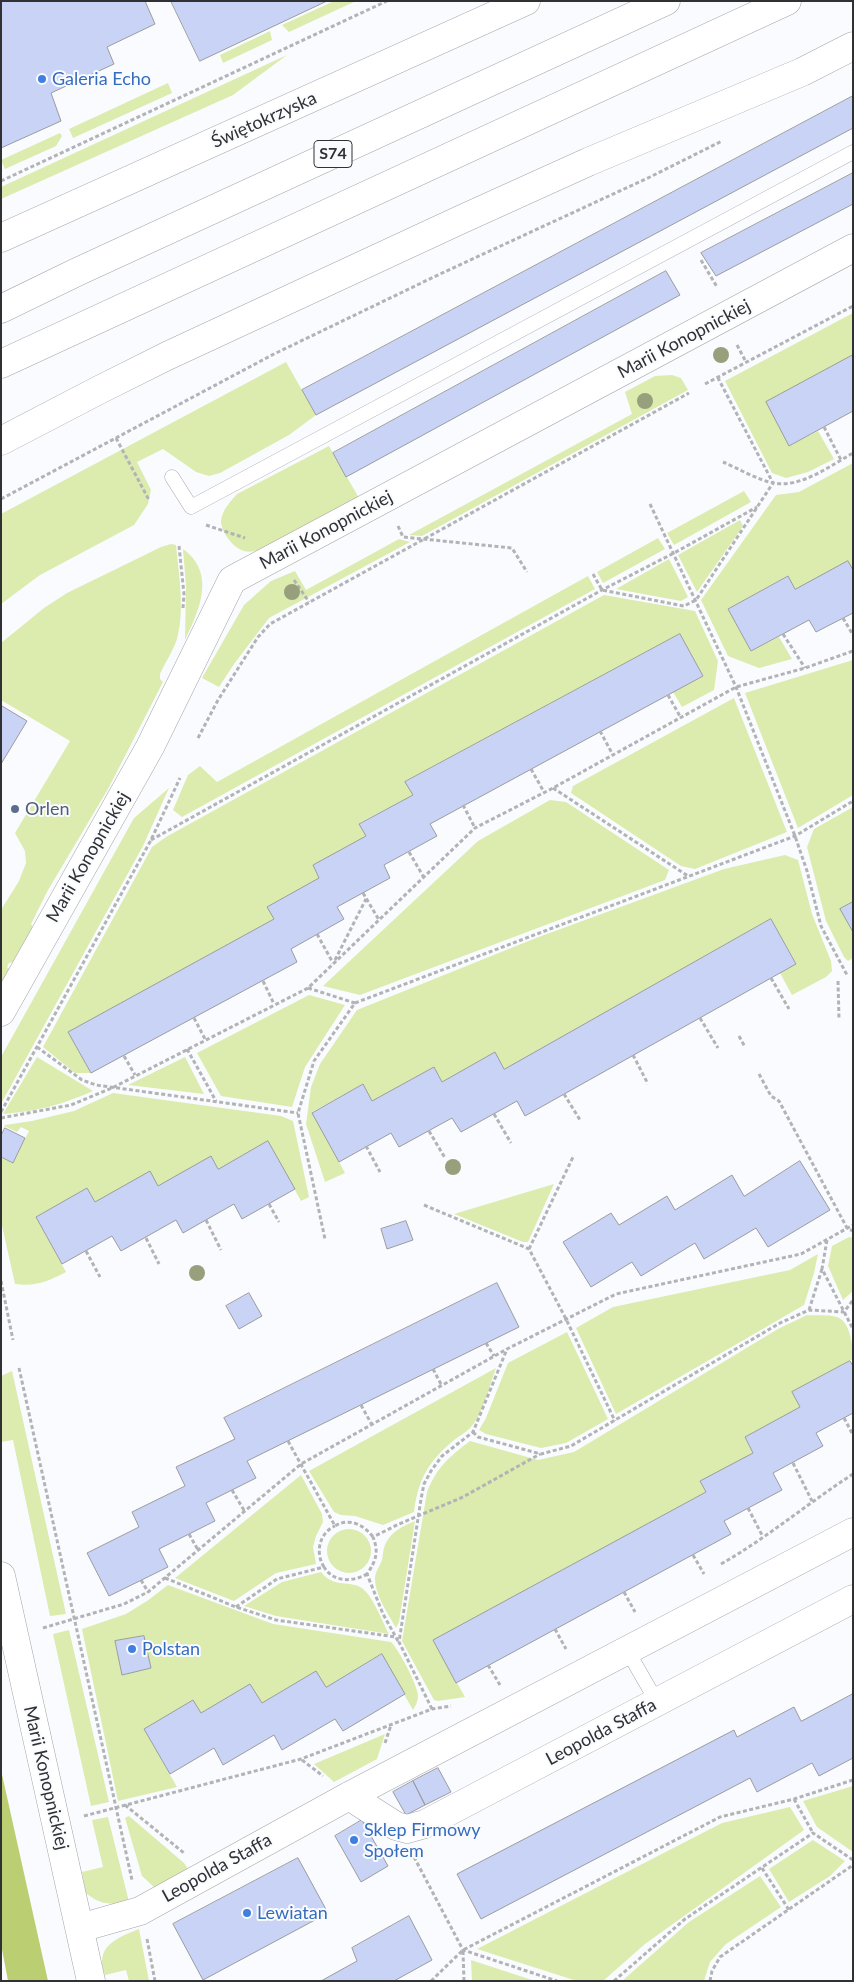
<!DOCTYPE html>
<meta charset="utf-8">
<style>
body{margin:0}
#map{position:relative;width:854px;height:1982px;overflow:hidden;background:#fafbff;font-family:Lato,sans-serif}
canvas{display:block}
.frame{position:absolute;inset:0;border:2px solid #303132;pointer-events:none}
</style>
<div id="map">
<canvas width="854" height="1982"></canvas>
<div class="frame"></div>
</div>
<script>
const c = document.querySelector('canvas').getContext('2d');
c.lineJoin = 'round';
function fill(path, color) { c.fillStyle = color; c.fill(path, 'evenodd'); }
function trace(path, color, width, dash) { c.strokeStyle = color; c.lineWidth = width; c.lineCap = dash ? 'butt' : 'round'; c.setLineDash(dash || []); c.stroke(path); }
function drawText(font, color, halo, rows, align = 'center') {
  c.font = font + ' Lato,sans-serif'; c.lineWidth = 4; c.setLineDash([]); c.textBaseline = 'middle'; c.strokeStyle = halo; c.fillStyle = color; for (const [text, x, y, turn = 0] of rows) {
    c.save(); c.translate(x, y); c.rotate((+turn || 0) * Math.PI / 180); c.textAlign = isNaN(turn) ? turn : align; if (halo) c.strokeText(text, 0, 0); c.fillText(text, 0, 0); c.restore();
  }
}
fill(new Path2D(`
 M 334,1 L 356,1 L 289,32 L 282,25 Z
 M 270,31 L 272,40 L 223,63 L 220,55 Z
 M 287,55 L 233,95 L 1,199 L 1,187 Z
 M 168,83 L 172,93 L 73,138 L 69,129 Z
 M 60,133 L 62,136 L 56,146 L 5,169 L 1,160 Z
 M 853,313 L 853,355 L 789,446 L 818,431 L 834,459 L 808,472 L 786,478 L 772,473 L 725,381 Z
 M 286,362 L 316,415 L 289,435 L 220,473 L 209,476 L 196,472 L 163,449 L 137,462 L 151,490 L 148,504 L 134,525 L 40,575 L 1,604 L 1,514 Z
 M 672,375 L 681,378 L 688,390 L 422,536 L 409,535 L 632,414 L 625,392 L 655,376 Z
 M 329,446 L 359,498 L 267,547 C 259,550 252,553 244,551 C 233,548 221,532 221,521 C 222,510 230,502 237,494 Z
 M 853,463 L 853,570 L 795,589 L 787,576 L 728,609 L 751,651 L 779,637 L 792,659 L 759,668 L 728,656 L 701,600 L 776,495 L 799,492 Z
 M 744,491 L 751,502 L 674,545 L 667,533 Z
 M 740,520 L 743,526 L 697,592 L 678,555 Z
 M 658,538 L 665,549 L 603,583 L 597,572 Z
 M 399,539 L 410,542 L 269,618 L 234,664 L 219,687 L 202,678 L 244,605 L 271,581 L 295,571 L 306,590 Z
 M 171,544 L 176,545 C 179,576 185,609 177,639 C 173,651 165,663 160,674 L 160,679 L 163,682 L 108,789 L 48,890 L 31,924 L 33,927 L 17,961 L 9,963 L 7,967 L 11,970 L 1,989 L 1,910 L 19,881 L 26,863 L 25,851 L 15,833 L 70,741 L 1,700 L 1,643 L 44,608 L 67,593 L 161,547 Z
 M 183,549 C 216,573 200,609 185,640 L 186,586 Z
 M 669,559 L 688,597 L 681,601 L 616,589 Z
 M 588,576 L 595,589 L 182,817 L 173,810 L 188,775 L 200,766 L 217,782 Z
 M 604,595 L 695,611 L 718,661 L 714,690 L 682,707 L 673,692 L 703,676 L 680,634 L 406,781 L 413,795 L 359,823 L 366,836 L 313,865 L 319,878 L 268,907 L 274,919 L 68,1032 L 91,1073 L 75,1073 L 43,1047 L 152,847 L 166,837 Z
 M 853,660 L 853,795 L 798,828 L 745,693 Z
 M 734,698 L 787,832 L 695,869 L 681,866 L 571,793 L 573,786 Z
 M 169,788 L 143,846 L 2,1102 L 1,1057 L 134,818 Z
 M 550,800 L 566,802 L 669,870 L 665,880 L 360,995 L 323,986 L 478,841 Z
 M 853,807 L 853,902 L 841,909 L 853,932 L 853,958 L 848,961 L 844,957 L 826,921 L 807,847 L 814,829 Z
 M 785,855 L 798,860 L 812,914 L 831,961 L 832,971 L 826,977 L 792,995 L 780,973 L 796,963 L 771,919 L 504,1069 L 495,1052 L 442,1082 L 434,1067 L 372,1101 L 363,1084 L 312,1112 L 345,1173 L 325,1182 L 306,1124 L 311,1087 L 320,1064 L 357,1010 L 536,938 L 724,869 Z
 M 309,995 L 345,1005 L 305,1067 L 292,1107 L 221,1096 L 197,1053 Z
 M 37,1057 L 93,1091 C 61,1105 38,1111 3,1114 Z
 M 185,1057 L 204,1094 L 128,1085 Z
 M 113,1093 L 281,1116 L 293,1121 L 309,1197 L 301,1201 L 268,1141 L 218,1169 L 211,1157 L 158,1186 L 150,1172 L 95,1202 L 87,1188 L 36,1217 L 66,1272 C 49,1281 35,1287 15,1284 L 1,1221 L 1,1158 L 13,1163 L 29,1131 L 21,1127 L 17,1132 L 4,1126 L 5,1125 L 32,1121 L 74,1111 Z
 M 554,1184 L 528,1242 L 523,1242 L 454,1214 Z
 M 849,1237 L 853,1238 L 853,1291 L 843,1300 L 828,1266 L 832,1246 Z
 M 818,1254 L 814,1273 L 804,1305 L 616,1414 L 576,1328 L 613,1307 L 790,1270 Z
 M 807,1315 C 816,1316 831,1314 839,1318 C 851,1324 853,1348 853,1359 L 793,1392 L 800,1407 L 745,1437 L 753,1453 L 701,1482 L 706,1492 L 433,1640 L 465,1697 L 438,1701 L 434,1700 L 402,1641 L 427,1492 C 437,1467 449,1457 470,1441 L 538,1460 L 574,1452 L 778,1329 Z
 M 567,1332 L 608,1419 L 566,1443 L 541,1448 L 486,1434 L 479,1430 L 486,1418 L 508,1363 Z
 M 496,1368 C 490,1385 482,1416 470,1428 C 465,1433 459,1436 454,1440 C 429,1461 418,1479 414,1512 L 383,1525 L 355,1516 L 341,1515 L 334,1512 L 309,1471 Z
 M 12,1371 L 66,1614 L 50,1616 L 13,1440 L 1,1442 L 1,1376 Z
 M 301,1475 L 322,1514 L 323,1522 L 316,1536 L 313,1547 L 316,1564 L 276,1573 L 234,1601 L 175,1578 Z
 M 415,1521 L 399,1622 L 396,1628 C 388,1613 375,1596 375,1578 C 375,1572 380,1566 382,1560 C 383,1555 383,1549 385,1545 C 390,1532 403,1526 415,1521 Z
 M327 1551a22 22 0 1 1 44 0a22 22 0 1 1-44 0Z
 M 321,1572 C 334,1588 346,1580 360,1587 C 372,1593 382,1621 389,1634 L 276,1616 L 244,1606 L 282,1582 Z
 M 168,1585 L 273,1624 L 391,1642 C 399,1650 417,1684 418,1695 C 418,1701 416,1705 413,1710 L 381,1654 L 326,1687 L 316,1671 L 262,1703 L 250,1684 L 201,1713 L 193,1700 L 144,1729 L 177,1787 L 118,1801 L 82,1629 L 126,1614 L 147,1601 ZM 144,1636 L 151,1668 L 122,1674 L 115,1642 Z
 M 69,1630 L 109,1802 L 91,1806 L 53,1634 Z
 M 385,1734 L 377,1759 L 334,1782 L 314,1764 Z
 M 853,1786 L 853,1852 L 817,1827 L 803,1801 Z
 M 790,1807 L 804,1830 L 645,1944 L 603,1981 L 577,1981 L 477,1949 L 722,1823 Z
 M 129,1816 L 184,1863 L 189,1870 L 156,1889 L 142,1876 L 125,1818 Z
 M 108,1817 L 129,1902 C 111,1905 100,1905 86,1893 L 82,1872 L 103,1867 L 92,1820 Z
 M 813,1840 L 845,1861 L 830,1876 L 789,1902 L 769,1869 Z
 M 760,1876 L 781,1907 L 726,1944 L 710,1962 L 704,1981 L 622,1981 L 689,1922 Z
 M 139,1929 L 149,1981 L 129,1981 L 126,1970 L 105,1975 C 94,1947 116,1938 139,1929 Z
 M 471,1960 L 535,1981 L 472,1981 Z`), '#dcebae');
fill(new Path2D(`
 M 1,1770 L 48,1981 L 8,1981 L 1,1944 Z`), '#bbce72');
const building = new Path2D(`
 M 1,1 L 145,1 L 155,24 L 107,47 L 114,64 L 51,93 L 61,121 L 1,148 Z
 M 171,1 L 327,1 L 200,61 Z
 M 853,96 L 853,128 L 316,415 L 302,390 Z
 M 853,173 L 853,204 L 716,276 L 701,253 Z
 M 666,271 L 680,295 L 346,477 L 333,453 Z
 M 853,355 L 853,411 L 789,446 L 766,402 Z
 M 848,561 L 853,570 L 853,613 L 816,632 L 809,620 L 751,651 L 728,609 L 788,576 L 795,589 Z
 M 680,634 L 703,676 L 430,824 L 437,836 L 384,865 L 390,878 L 337,907 L 344,919 L 291,949 L 297,962 L 91,1073 L 68,1032 L 274,919 L 267,907 L 319,878 L 313,865 L 366,836 L 359,824 L 413,795 L 405,782 Z
 M 2,706 L 27,721 L 1,764 L 1,707 Z
 M 853,902 L 853,932 L 840,909 Z
 M 771,919 L 796,964 L 525,1116 L 517,1101 L 461,1132 L 452,1118 L 399,1147 L 391,1133 L 339,1162 L 312,1113 L 363,1084 L 372,1101 L 434,1067 L 442,1082 L 495,1052 L 504,1069 Z
 M 5,1128 L 25,1138 L 13,1163 L 1,1157 L 1,1136 Z
 M 268,1141 L 295,1189 L 242,1219 L 234,1204 L 183,1233 L 176,1220 L 121,1251 L 112,1236 L 62,1264 L 36,1217 L 87,1188 L 95,1202 L 150,1171 L 158,1186 L 211,1156 L 218,1169 Z
 M 800,1161 L 830,1210 L 768,1247 L 756,1228 L 704,1259 L 695,1243 L 641,1276 L 632,1262 L 591,1287 L 563,1242 L 611,1213 L 619,1225 L 667,1196 L 675,1210 L 732,1175 L 744,1196 Z
 M 406,1221 L 413,1240 L 387,1249 L 381,1229 Z
 M 497,1283 L 519,1327 L 247,1461 L 256,1478 L 206,1503 L 215,1521 L 159,1549 L 168,1567 L 109,1596 L 87,1553 L 139,1527 L 132,1512 L 185,1486 L 176,1467 L 235,1439 L 224,1418 Z
 M 249,1293 L 262,1316 L 239,1329 L 226,1306 Z
 M 850,1361 L 853,1366 L 853,1413 L 816,1433 L 823,1446 L 773,1473 L 782,1490 L 724,1521 L 731,1534 L 456,1683 L 433,1640 L 706,1492 L 700,1481 L 753,1453 L 745,1437 L 800,1407 L 792,1392 Z
 M 144,1636 L 151,1668 L 122,1675 L 115,1641 Z
 M 382,1654 L 405,1694 L 343,1731 L 335,1719 L 282,1750 L 274,1735 L 223,1765 L 214,1748 L 170,1774 L 144,1729 L 193,1700 L 201,1713 L 250,1684 L 262,1703 L 316,1671 L 326,1687 Z
 M 853,1694 L 853,1758 L 819,1776 L 812,1763 L 757,1792 L 750,1778 L 481,1919 L 457,1874 L 734,1730 L 737,1737 L 794,1707 L 801,1721 Z
 M 438,1768 L 451,1792 L 425,1805 L 413,1781 Z
 M 413,1781 L 425,1805 L 406,1815 L 393,1792 Z
 M 362,1820 L 388,1866 L 361,1882 L 335,1836 Z
 M 298,1858 L 328,1913 L 203,1980 L 173,1924 Z
 M 409,1916 L 432,1960 L 394,1981 L 321,1981 L 357,1961 L 352,1948 Z`);
fill(building, '#c8d3f5');
trace(building, '#9a9c9f', 1);
const lane = new Path2D(`
 M 172,477 L 191,507 L 853,152
 M 627,1650 L 657,1702`);
const street = new Path2D(`
 M 1,1012 L 150,747 L 232,580 L 853,248
 M 1,1576 L 91,1981
 M 349,1796 L 396,1826 L 407,1829 L 425,1824 L 853,1599
 M 80,1928 L 140,1911 L 349,1796 L 853,1532`);
const primary = new Path2D(`
 M 1,238 L 526,1`);
const highway = new Path2D(`
 M 1,309 L 77,272 L 666,1
 M 1,364 L 787,1
 M 1,441 L 99,390 L 167,356 L 460,220 L 588,162 L 802,72 L 853,46`);
trace(lane, '#a4a5a9', 15);
trace(street, '#a4a5a9', 29);
trace(primary, '#a4a5a9', 29);
trace(highway, '#a4a5a9', 29);
trace(new Path2D(`
 M 1,181 L 387,1
 M 701,260 L 717,287
 M 737,345 L 746,362
 M 705,384 L 853,306
 M 824,427 L 841,460
 M 116,438 L 149,500
 M 723,462 C 737,468 760,481 774,483 C 801,488 830,466 853,453
 M 1,499 L 274,354 L 440,274 L 650,177 L 722,141
 M 650,504 L 736,687 L 795,836 L 807,871 L 821,926 L 847,975
 M 206,525 L 245,538
 M 398,526 L 403,537 L 512,548 L 527,572
 M 179,546 L 184,594 L 183,608
 M 593,574 L 602,590 L 684,606 L 696,600 L 773,483 L 718,378
 M 294,580 L 309,602
 M 843,618 L 853,635
 M 783,634 L 805,668
 M 668,695 L 681,718
 M 600,731 L 613,755
 M 198,738 L 218,700 L 258,637 L 270,624 L 689,393
 M 531,769 L 544,792
 M 553,788 L 688,876
 M 463,805 L 475,828
 M 151,840 L 602,590 L 674,553 L 757,507
 M 409,852 L 423,876
 M 363,893 L 379,920
 M 317,934 L 333,963
 M 335,960 L 366,899
 M 771,978 L 789,1009
 M 263,981 L 274,1004
 M 838,981 L 839,1019
 M 308,988 L 355,1003 L 314,1061 L 298,1113 L 325,1239
 M 355,1003 L 795,836 L 853,801
 M 194,1018 L 205,1039
 M 700,1018 L 718,1048
 M 739,1036 L 745,1047
 M 37,1047 L 82,1080 L 96,1085 L 298,1113
 M 187,1049 L 216,1101
 M 633,1055 L 648,1084
 M 124,1056 L 135,1075
 M 759,1074 L 771,1096 L 779,1101 L 847,1228 L 853,1231
 M 564,1094 L 580,1120
 M 1,1112 L 151,840 L 180,778
 M 494,1114 L 511,1143
 M 1,1118 L 71,1105 L 112,1088 L 308,988 L 475,828 L 553,788 L 736,687 L 805,668 L 853,651
 M 429,1131 L 445,1158
 M 366,1146 L 380,1172
 M 269,1204 L 279,1222
 M 424,1205 L 529,1249 L 566,1319 L 615,1421
 M 206,1220 L 221,1250
 M 146,1238 L 159,1264
 M 827,1240 L 822,1269 L 853,1329
 M 529,1249 L 573,1157
 M 86,1251 L 100,1277
 M 1,1281 L 13,1340
 M 809,1310 L 822,1269
 M 486,1343 L 494,1356
 M 19,1368 L 132,1880
 M 433,1369 L 442,1386
 M 361,1405 L 372,1425
 M 844,1418 L 853,1435
 M 473,1432 L 478,1437 L 541,1454 L 571,1446 L 780,1323 L 809,1310 L 844,1312 L 853,1300
 M 288,1441 L 335,1526 C 349,1517 364,1525 373,1537
 M 793,1463 L 812,1501
 M 232,1490 L 245,1512
 M 748,1508 L 763,1537
 M 189,1534 L 198,1550
 M 693,1555 L 704,1574
 M 721,1564 C 767,1538 808,1503 853,1474
 M 324,1567 C 315,1553 319,1533 335,1526
 M 165,1578 L 236,1607 L 276,1620 L 396,1637
 M 141,1580 L 148,1592
 M 624,1592 L 635,1612
 M 236,1607 L 277,1579 L 324,1567 C 334,1583 353,1582 367,1574
 M 43,1628 L 124,1604 L 148,1592 L 301,1464 L 507,1349 L 616,1294 L 801,1254 L 853,1225
 M 555,1629 L 566,1649
 M 398,1641 L 383,1614 L 367,1574 C 376,1561 379,1552 373,1537 L 399,1524 L 463,1497 L 540,1454
 M 488,1665 L 500,1685
 M 432,1709 L 399,1642 L 421,1499 L 424,1484 L 431,1471 L 442,1456 L 473,1432 L 507,1349
 M 385,1743 L 391,1725
 M 302,1760 L 323,1776
 M 794,1799 L 813,1833
 M 125,1805 L 184,1853
 M 84,1816 L 301,1759 L 432,1709 L 451,1706
 M 414,1857 L 463,1950 L 557,1981
 M 762,1868 L 789,1910
 M 147,1939 L 155,1981
 M 463,1951 L 464,1981
 M 431,1981 L 463,1950 L 720,1817 L 794,1799 L 853,1780
 M 614,1981 L 685,1919 L 813,1833 L 853,1860
 M 710,1981 L 712,1971 L 720,1957 L 853,1865`), '#b2b3b6', 3, [4, 2.5]);
trace(lane, '#fff', 14);
trace(street, '#fff', 28);
trace(primary, '#fff', 28);
trace(highway, '#fff', 28);
c.fillStyle = '#989f7c';
for (const [x, y] of [
 [721,355],
 [645,401],
 [292,592],
 [453,1167],
 [197,1273]
]) { c.beginPath(); c.arc(x, y, 8, 0, 2 * Math.PI); c.fill(); }
for (const [x, y, r, color] of [
 [42,79,5,"#3f7fe0"],
 [15,809,5,"#5c6f8a"],
 [132,1649,5,"#3f7fe0"],
 [354,1840,5,"#3f7fe0"],
 [247,1913,5,"#3f7fe0"]
]) { const dot = new Path2D(); dot.arc(x, y, r, 0, 2 * Math.PI); c.fillStyle = color; c.fill(dot); trace(dot, '#fafbff', 2); }
for (const [x, y, w] of [
 [333,154,38]
]) { const box = new Path2D(); box.roundRect(x - w / 2, y - 13.5, w, 27, 4); c.fillStyle = '#fafbff'; c.fill(box); trace(box, '#303132', 1); }
drawText('bold 16px', '#303132', null, [
 ["S74",333,154]
]);
drawText('18px', '#366cbe', '#fafbff', [
 ["Galeria Echo",52,79],
 ["Polstan",142,1649],
 ["Sklep Firmowy",364,1830],
 ["Społem",364,1851],
 ["Lewiatan",257,1913]
], 'left');
drawText('18px', '#303132', '#fafbff', [
 ["Świętokrzyska",264,120,-24],
 ["Marii Konopnickiej",684,339,-28],
 ["Marii Konopnickiej",326,530,-28],
 ["Marii Konopnickiej",88,857,-60],
 ["Leopolda Staffa",601,1732,-28],
 ["Marii Konopnickiej",46,1778,77],
 ["Leopolda Staffa",217,1868,-29]
]);
drawText('18px', '#4e5e75', '#fafbff', [
 ["Orlen",25,809]
], 'left');
</script>
